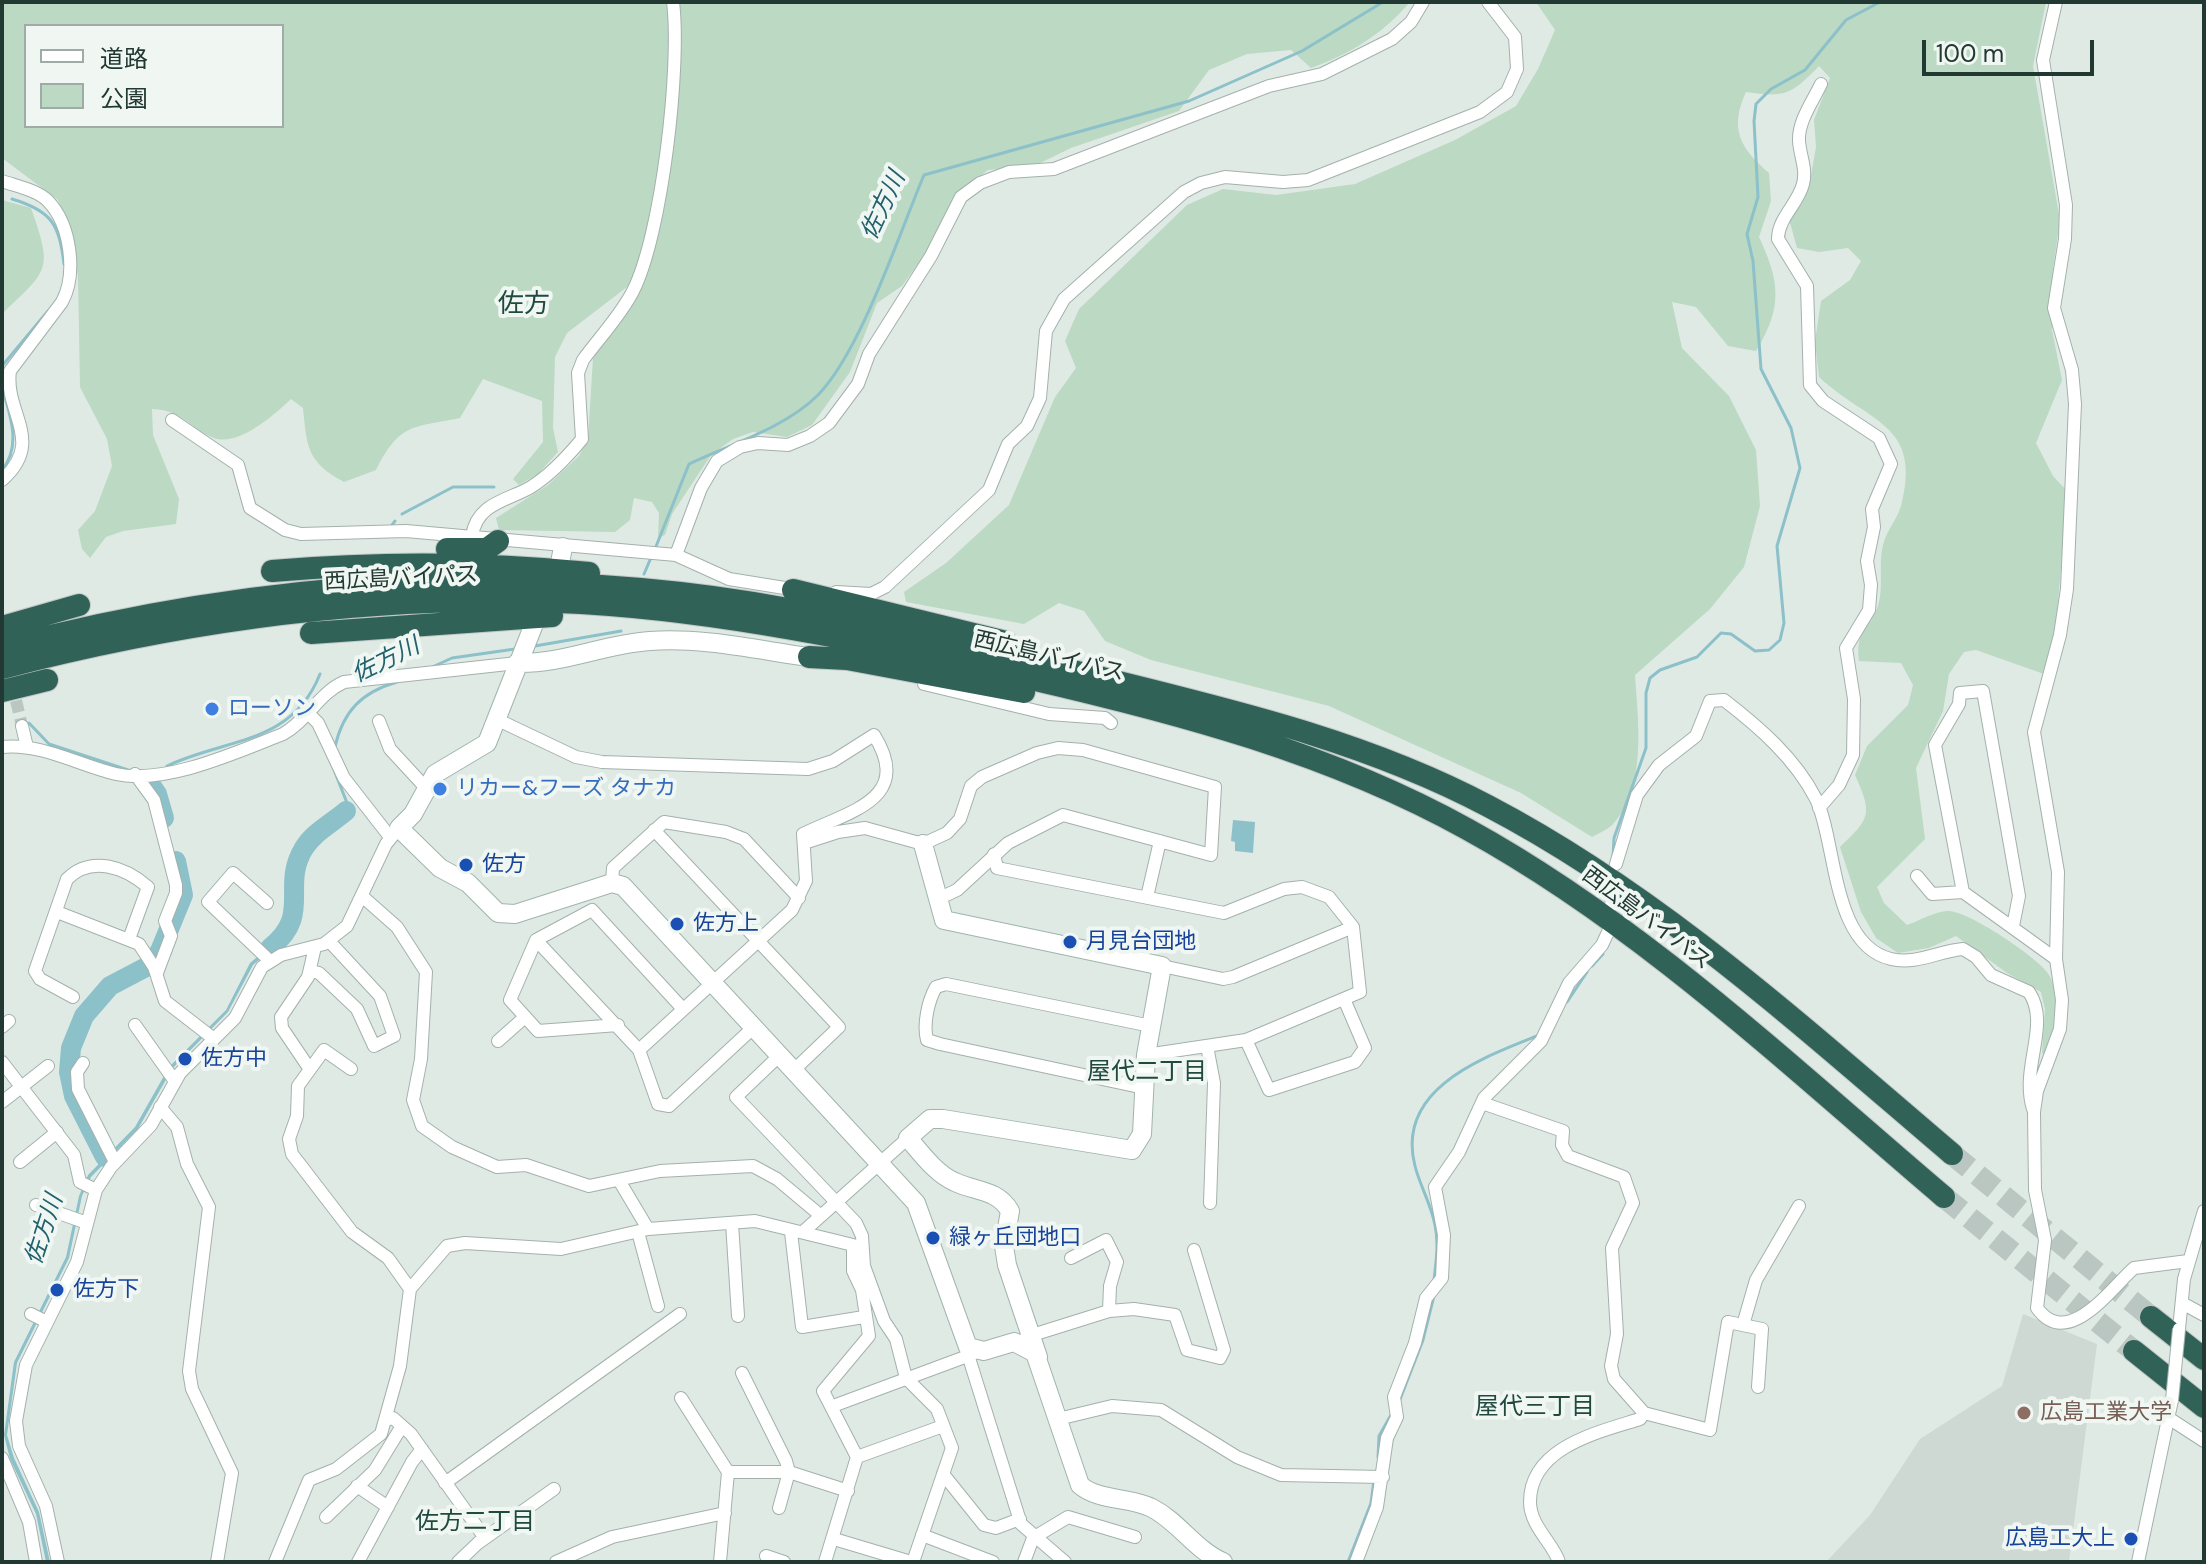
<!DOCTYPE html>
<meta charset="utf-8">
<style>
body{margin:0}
#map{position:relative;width:2206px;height:1564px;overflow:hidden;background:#e0eae5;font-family:"DM Sans","Noto Sans JP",sans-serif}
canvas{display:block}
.frame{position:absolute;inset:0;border:4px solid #223833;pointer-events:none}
.legend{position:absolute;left:24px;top:24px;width:260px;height:104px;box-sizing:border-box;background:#f0f7f3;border:2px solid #9eaba6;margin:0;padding:10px 14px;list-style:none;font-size:24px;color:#223833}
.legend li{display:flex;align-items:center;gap:16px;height:40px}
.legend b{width:40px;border:2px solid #9eaba6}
.scale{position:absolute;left:1922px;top:40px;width:172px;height:36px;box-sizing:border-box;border:4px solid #223833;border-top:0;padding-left:10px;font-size:24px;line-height:28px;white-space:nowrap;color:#223833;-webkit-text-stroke:6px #f0f7f3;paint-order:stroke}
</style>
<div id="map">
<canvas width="2206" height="1564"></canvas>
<div class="frame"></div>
<ul class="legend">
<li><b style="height:10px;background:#fff"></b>道路</li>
<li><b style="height:22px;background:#bbd9c3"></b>公園</li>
</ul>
<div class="scale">100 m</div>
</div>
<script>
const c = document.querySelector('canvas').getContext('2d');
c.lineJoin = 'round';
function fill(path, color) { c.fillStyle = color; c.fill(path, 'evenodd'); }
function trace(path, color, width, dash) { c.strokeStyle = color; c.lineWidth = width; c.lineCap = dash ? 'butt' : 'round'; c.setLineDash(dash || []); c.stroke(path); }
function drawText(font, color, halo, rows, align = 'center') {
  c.font = font + ' "DM Sans","Noto Sans JP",sans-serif'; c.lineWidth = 8; c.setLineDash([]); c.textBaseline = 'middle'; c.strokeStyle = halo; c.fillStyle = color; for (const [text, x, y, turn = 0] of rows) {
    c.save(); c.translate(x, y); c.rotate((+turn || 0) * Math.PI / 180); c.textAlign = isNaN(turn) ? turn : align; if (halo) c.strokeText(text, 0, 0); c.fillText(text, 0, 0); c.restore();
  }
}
fill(new Path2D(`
 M 2023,1314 L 2097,1344 L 2069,1562 L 1826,1562 L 1870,1515 L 1920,1439 L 2002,1386 Z`), '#cfd9d4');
fill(new Path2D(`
 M 2,2 L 1410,2 C 1383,34 1350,54 1311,68 L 1291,50 L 1247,54 L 1209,70 L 1179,111 L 1071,148 L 1032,167 L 988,170 L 957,195 L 930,247 L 902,286 L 877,303 L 850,372 L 812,425 L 787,437 L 753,432 L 733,439 L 711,455 L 672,514 L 665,535 L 658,538 L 659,513 L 652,502 L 634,498 L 630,520 L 615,532 L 499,530 L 496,518 L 548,485 L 579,456 L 588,439 L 593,358 L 640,291 L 650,252 L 627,287 L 567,333 L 555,357 L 553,428 L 558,452 L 538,474 L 519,485 L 513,479 L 543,442 L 542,401 L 483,379 L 460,418 C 411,428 400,423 376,470 L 344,482 C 307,462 307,448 303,408 L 291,399 C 275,414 239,447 214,438 C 189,428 183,410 152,409 L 153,435 L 179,499 L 176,524 L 123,531 L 106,537 L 90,558 L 82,549 L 78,530 L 95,511 L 112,466 L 107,439 L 80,387 L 78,277 L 72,235 L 58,200 L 2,158 ZM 26,26 L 282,26 L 282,126 L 26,126 Z
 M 1536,2 L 2046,2 L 2033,66 L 2060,220 L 2053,269 L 2052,330 L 2062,380 L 2036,443 L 2053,476 L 2067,491 L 2056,628 L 2044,674 L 1976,650 L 1964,652 L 1949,674 L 1943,711 L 1916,768 L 1925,839 L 1877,887 L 1884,903 L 1907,925 C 1919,921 1935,911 1948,911 C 1967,910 2035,956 2047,972 C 2062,992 2056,1035 2046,1056 L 2042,1053 L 2045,1009 L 2041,992 L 2007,973 L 1956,936 L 1929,948 L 1898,953 L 1876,938 L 1861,912 L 1840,847 C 1870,818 1873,815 1855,775 L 1867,746 L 1908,705 L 1913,685 L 1901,663 L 1859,661 C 1855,629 1869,631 1878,606 C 1884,586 1878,564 1883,545 C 1886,531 1897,520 1901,506 C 1923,423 1868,423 1819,377 L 1815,341 L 1821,301 L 1850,280 L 1861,261 L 1848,248 L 1819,252 L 1797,248 L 1789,219 L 1809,187 L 1816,147 L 1814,120 L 1830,78 L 1819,66 C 1792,94 1786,98 1746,92 C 1729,129 1740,148 1769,173 L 1771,201 L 1759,237 C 1780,282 1783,307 1756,351 L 1728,346 L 1696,307 L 1672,302 L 1682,348 L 1729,396 L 1756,450 L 1760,506 L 1744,567 L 1710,609 L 1635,675 C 1638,722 1647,784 1614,823 C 1609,829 1599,833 1592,837 L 1521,793 L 1329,706 L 1151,660 L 1105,641 L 1084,611 L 1059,603 L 1024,624 L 906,602 L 904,592 L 946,563 L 1009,505 L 1055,397 L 1076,368 L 1065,341 L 1079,309 L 1187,205 L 1223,189 L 1276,195 L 1355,184 L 1455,140 L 1516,106 L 1538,69 L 1555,30 Z
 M 2,200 L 31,208 C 53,271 49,269 2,314 Z`), '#bbd9c3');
fill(new Path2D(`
 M 1233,820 L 1255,822 L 1253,853 L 1235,851 L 1235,842 L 1231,841 Z
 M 282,936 L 284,939 L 253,965 L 228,1012 L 172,1069 L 138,1129 L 91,1177 L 82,1196 L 69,1258 L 17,1363 L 7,1435 L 14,1458 L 39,1512 L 50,1562 L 46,1562 L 36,1514 L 10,1459 L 4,1435 L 14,1362 L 66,1257 L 79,1196 L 88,1175 L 135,1127 L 169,1067 L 226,1010 L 250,963 Z`), '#8cc1ca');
trace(new Path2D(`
 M 12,199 C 52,211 59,224 64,264
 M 2,366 L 48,311
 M 2,388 C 10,414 22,446 2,470
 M 402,514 L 453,487 L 494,487
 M 392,525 L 395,521
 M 655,549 L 689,464 C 731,444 785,428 818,395 C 861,351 899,234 924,175 L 1189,101 L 1302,51 L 1383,2
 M 644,574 L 650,560
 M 535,646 L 621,631
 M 430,668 L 452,658 L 515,649
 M 29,723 L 49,744 L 128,770
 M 335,747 C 343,711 362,692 397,682
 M 331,762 L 347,803 L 346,811
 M 167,766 C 226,738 292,745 320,674
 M 154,790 L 157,779
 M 1613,857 L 1614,838 L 1646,748 L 1646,693 L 1650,678 L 1660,670 L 1697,657 L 1721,633 L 1731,634 L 1755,651 L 1769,650 L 1780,640 L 1784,623 L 1777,546 L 1800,468 L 1791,428 L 1761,369 L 1753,261 L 1747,234 L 1758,197 L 1754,121 L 1756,104 L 1771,89 L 1805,70 L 1846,20 L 1880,2
 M 1592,966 L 1603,954
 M 1567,1002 L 1587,972
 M 1434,1280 C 1436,1262 1439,1243 1435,1225 C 1431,1204 1420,1186 1415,1166 C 1395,1089 1482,1058 1537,1036
 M 1399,1402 L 1423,1340 L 1434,1296
 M 1378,1457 L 1379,1436 L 1391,1415
 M 1348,1562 L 1371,1503 L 1374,1480`), '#8cc1ca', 3);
trace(new Path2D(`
 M 149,782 L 157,794 L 164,818
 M 270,948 C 313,914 280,887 304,848 C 314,832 332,823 346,811
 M 105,1157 L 74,1096 L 69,1072 L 71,1048 L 84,1016 L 110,986 L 150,965 L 160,951 L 183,895 L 176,861`), '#8cc1ca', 20);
trace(new Path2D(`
 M 12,683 L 22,726`), '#bac6c1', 12, [12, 6]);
trace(new Path2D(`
 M 1952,1154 L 2151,1317
 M 1944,1197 L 2134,1351`), '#bac6c1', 22, [22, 11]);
const street = new Path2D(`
 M 2056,2 L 2043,60 L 2066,205 L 2065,239 L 2054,308 L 2072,370 L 2075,404 L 2067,589 L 2060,635 L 2034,732 L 2058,872 L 2056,959 L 2062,1000 L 2060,1029 L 2037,1091 L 2034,1112 L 2035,1190 L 2045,1240 L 2037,1308 C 2068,1351 2112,1287 2134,1268 L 2188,1261
 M 2,181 C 16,186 37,190 48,201 C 71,225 77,274 62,302 L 10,371 C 4,413 46,441 2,480
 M 172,420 L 238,465 L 250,508 L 285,530 L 301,534 L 406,531 L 676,555 L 729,579 L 797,590
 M 472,536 C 477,502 510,500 531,487 C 550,475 568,456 582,439 L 578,373 L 583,360 C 599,338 621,315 633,291 C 662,234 681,66 673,2
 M 676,555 L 701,488 L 717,461 L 740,447 L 758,443 L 788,445 L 810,436 L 829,423 L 858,384 L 869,354 L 931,256 L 961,197 L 980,183 L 1009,172 L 1054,169 L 1269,86 L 1322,74 L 1392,39 L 1411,22 L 1423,2
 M 836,592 L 871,594 L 885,587 L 989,490 L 1008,444 L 1027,426 L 1040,398 L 1046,331 L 1064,299 L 1184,192 L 1201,183 L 1225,177 L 1283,182 L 1308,180 L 1480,112 L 1507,92 L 1517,69 L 1515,37 L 1488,2
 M 924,684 L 1049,714 L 1105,718 L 1111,723
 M 308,713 L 318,723 L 344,778 L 390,837
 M 496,719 L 576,757 L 602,762 L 808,769 L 833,761 L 874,735 C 914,799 850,811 803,834 L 806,881 L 792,910 L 639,1050
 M 379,721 L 390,749 L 425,787
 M 22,726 L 27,747
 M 2,747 C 42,743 78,765 116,774 C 165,785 237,752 283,734 C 307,721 319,693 344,682 L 517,663
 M 135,774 L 154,800 L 176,885 L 176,893 L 165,921 L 171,936 L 157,973
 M 1819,808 L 1839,785 L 1853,755 L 1854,699 L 1846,648 L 1869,610 L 1871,585 L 1867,561 L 1874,527 L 1872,509 L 1891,464 L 1879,438 L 1823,401 L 1810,385 L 1807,286 L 1778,239 C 1778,218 1798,204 1803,184 C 1807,169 1800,156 1799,141 C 1798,121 1813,101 1821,84
 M 654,830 L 839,1027 L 794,1070
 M 804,843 L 838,832 L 865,828 L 923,844 L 947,833 L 960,819 L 971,786 L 982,777 L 1037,753 L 1058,748 L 1083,750 L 1215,787 L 1211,855 L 1063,815 L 1008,843 L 957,890 L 940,898
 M 994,854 L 997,868 L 1224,913 L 1284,889 L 1302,887 L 1329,897 L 1353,927 L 1360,992 L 1246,1040 L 1146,1055
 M 1616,864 L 1637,795 L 1659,765 L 1696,736 L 1710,701 L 1724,700 C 1759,727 1795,758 1816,799 C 1837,842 1831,945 1891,959 C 1916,965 1939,951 1963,949 L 1976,957 L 1991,975 L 2029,992 C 2051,1025 2020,1067 2033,1109
 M 1917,876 L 1932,894 L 1963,892
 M 612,883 L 613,868 L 664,822 L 726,832 L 744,839 L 799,898
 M 363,897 L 397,927 L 426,972 L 421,1059 L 413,1100 L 422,1126 L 452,1147 L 497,1167 L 526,1165 L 589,1186 L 660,1171 L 753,1166 L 777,1179 L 820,1215
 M 1147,897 L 1160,841
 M 267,903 L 233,873 L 208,902 L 270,961
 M 1611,906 L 1613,890
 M 57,912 L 139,944 L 154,967 L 165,1001 L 214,1039
 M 2013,926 L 2019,896 L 1983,691 L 1960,693 L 1959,704 L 1935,745 L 1963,892 L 2056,959
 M 536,940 L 639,1050 L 658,1104 L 669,1106 L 754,1027
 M 1162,966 L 1223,979 L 1233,977 L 1353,927
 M 311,971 L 319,973 L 357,1009 L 374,1046 L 394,1036 L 380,996 L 329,941
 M 73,997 L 40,979 L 35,971 L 67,879 C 91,855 125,867 148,887 L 129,939
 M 135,1025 L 174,1080
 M 618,1025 L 538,1031 L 510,1000 L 536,940 L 592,910 L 683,1009
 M 2,1027 L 9,1021
 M 1246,1040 L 1269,1090 L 1355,1062 L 1365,1048 L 1344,999
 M 498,1041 L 525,1017
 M 1207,1046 L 1214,1083 L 1210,1203
 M 780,1055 L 736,1097 L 856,1223 L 862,1236 L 864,1266 L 884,1321 L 896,1339 L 906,1378 L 937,1409 L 952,1448 L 913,1562
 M 2,1062 L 74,1155 L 80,1182 L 96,1190
 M 83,1063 L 77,1072 L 78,1089 L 115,1162
 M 309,1068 L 282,1028 L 281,1017 L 308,977 L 315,947
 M 351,1069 L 324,1050 L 298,1086 L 297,1116 L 289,1139 L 292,1154 L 352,1232 L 388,1258 L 410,1289
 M 1144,1088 L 940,1044 L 927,1040 C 923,1024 928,1001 936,987 L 946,984 L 1151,1026
 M 2,1102 L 48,1066
 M 1482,1103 L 1563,1131 L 1562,1145 L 1568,1156 L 1624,1177 L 1633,1203 L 1612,1248 L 1617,1334 L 1611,1366 L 1614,1379 L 1644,1413 L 1640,1419 C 1599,1432 1530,1447 1530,1502 C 1530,1526 1553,1543 1559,1562
 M 160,1107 L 177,1127 L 187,1164 L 209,1207 L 189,1371 L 192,1389 L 232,1473 L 217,1562
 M 20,1162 L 57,1132
 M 620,1182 L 648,1229
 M 36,1205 L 87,1223
 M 732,1223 L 738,1316
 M 804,1231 L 908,1138
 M 638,1232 L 658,1306
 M 791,1232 L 802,1327 L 864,1317
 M 1071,1258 L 1106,1240 L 1117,1262 L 1110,1286 L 1109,1311
 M 2182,1303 L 2204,1315
 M 31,1314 L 47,1322
 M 1743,1325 L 1756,1280 L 1799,1206
 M 2179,1329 L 2184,1279 L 2204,1211
 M 1026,1337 L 1109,1311 L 1134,1309 L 1175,1315 L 1187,1350 L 1220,1358 L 1224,1350 L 1194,1250
 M 964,1342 L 1021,1524 L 1065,1562
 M 742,1373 L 786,1461 L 789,1472 L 779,1508
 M 681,1398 L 728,1472 L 720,1562
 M 833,1406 L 973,1354
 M 1644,1413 L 1710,1430 L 1728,1322 L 1762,1329 L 1758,1387
 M 1058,1419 L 1112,1406 L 1161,1410 L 1237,1457 L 1281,1475 L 1383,1477
 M 2170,1419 L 2204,1441
 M 385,1420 L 393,1418 L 411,1434 L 485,1538
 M 857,1457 L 943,1426
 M 2,1458 L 29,1522 L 36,1562
 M 728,1472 L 789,1472 L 848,1491
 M 943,1474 L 984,1525 L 996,1528 L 1020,1519
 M 445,1483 L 680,1314
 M 357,1486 L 388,1507
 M 326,1517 L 375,1470 L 402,1426
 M 922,1535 L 993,1562
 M 834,1539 L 911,1562
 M 766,1556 L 784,1562
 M 58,1562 L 46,1506 L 19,1446 L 16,1421 L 26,1365 L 77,1262 L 96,1190 L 111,1167 L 151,1125 L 180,1073 L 235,1018 L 262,967 L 281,955 L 324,944 L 347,926 L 386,844 L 399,828
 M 275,1562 L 309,1480 L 336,1469 L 381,1434 L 400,1366 L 410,1289 L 447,1246 L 465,1243 L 561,1249 L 648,1229 L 755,1221 L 853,1245 L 853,1271 L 862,1290 L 869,1336 L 823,1391 L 857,1457 L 825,1562
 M 358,1562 L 412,1462 L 422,1449
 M 458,1562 L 478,1543 L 554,1489
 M 556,1562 L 612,1537 L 725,1513
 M 1024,1562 L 1033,1538 L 1068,1517 L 1135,1537
 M 1356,1562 L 1377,1507 L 1387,1438 L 1397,1417 L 1394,1397 L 1415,1343 L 1426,1298 L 1442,1278 L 1444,1235 L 1435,1187 L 1459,1152 L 1484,1098 L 1541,1041 L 1569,983 L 1602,945 L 1609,930
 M 2138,1562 L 2172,1400`);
const secondary = new Path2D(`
 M 560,563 L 563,547
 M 534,624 L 487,743 L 435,774 L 413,814 L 399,828 L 440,868 L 468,883 L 498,913 L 515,914 L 612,883 L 623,886 L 916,1203 L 968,1347 L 984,1351 L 1014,1342 L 1035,1353 L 1080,1485 C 1098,1501 1131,1497 1152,1508 C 1179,1522 1195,1550 1223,1562
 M 517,663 C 563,664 604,644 650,641 C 701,637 758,650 809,657
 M 923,844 L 944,920 L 1162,966 L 1146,1055 L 1142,1134 L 1132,1150 L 943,1119 L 930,1119 L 908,1138 C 921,1153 936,1174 955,1182 C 976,1192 997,1189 1010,1211 L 1004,1246 L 1007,1265 L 1038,1357`);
const highway = new Path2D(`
 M 447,549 L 487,549 L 498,541
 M 272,571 C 378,562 483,562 589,573
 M 793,590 L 1006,642
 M 2,627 L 79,605
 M 311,633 L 552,616
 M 2,648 C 257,581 528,561 788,609 C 891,628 995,652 1098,677 C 1231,710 1365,741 1488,806 C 1660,896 1805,1029 1952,1154
 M 809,657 L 847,659 L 1024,692
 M 2,668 C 202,616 404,590 610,605 C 751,616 890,647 1027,678 C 1179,713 1330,753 1467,829 C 1642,925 1792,1068 1944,1197
 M 2,691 L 47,680
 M 2151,1317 L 2204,1359
 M 2134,1351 L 2204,1407`);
trace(street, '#a3b1ac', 14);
trace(secondary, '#a0b4ad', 20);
trace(highway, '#c1c7c6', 24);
trace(street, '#fff', 12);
trace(secondary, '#fff', 18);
trace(highway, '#316258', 22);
const streetBridge = new Path2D(`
 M 2172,1400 L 2179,1329`);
trace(streetBridge, '#a3b1ac', 14, []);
trace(streetBridge, '#fff', 12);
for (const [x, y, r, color] of [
 [212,709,8,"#3f7fe0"],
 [440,789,8,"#3f7fe0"],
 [466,865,8,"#1a4fb4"],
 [677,924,8,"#1a4fb4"],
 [1070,942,8,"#1a4fb4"],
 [185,1059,8,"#1a4fb4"],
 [933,1238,8,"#1a4fb4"],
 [57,1290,8,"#1a4fb4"],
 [2024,1413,8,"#8d6e63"],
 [2131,1539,8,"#1a4fb4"]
]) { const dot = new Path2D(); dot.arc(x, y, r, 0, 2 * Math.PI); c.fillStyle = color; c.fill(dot); trace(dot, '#f0f7f3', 3); }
drawText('22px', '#223833', '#f0f7f3', [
 ["西広島バイパス",401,579,-3],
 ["西広島バイパス",1049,657,13],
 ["西広島バイパス",1646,919,37]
]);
drawText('22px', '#366cbe', '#f0f7f3', [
 ["ローソン",228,709],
 ["リカー&フーズ タナカ",456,789]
], 'left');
drawText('22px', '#164399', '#f0f7f3', [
 ["佐方",482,865],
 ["佐方上",693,924],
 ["月見台団地",1086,942],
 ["佐方中",201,1059],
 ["緑ヶ丘団地口",949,1238],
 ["佐方下",73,1290],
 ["広島工大上",2115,1539,"right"]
], 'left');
drawText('22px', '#785e54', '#f0f7f3', [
 ["広島工業大学",2040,1413]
], 'left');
drawText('italic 24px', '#22626f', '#f0f7f3', [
 ["佐方川",884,206,-65],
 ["佐方川",386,661,-26],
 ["佐方川",45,1230,-72]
]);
drawText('24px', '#20493f', '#f0f7f3', [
 ["屋代二丁目",1147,1073],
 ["屋代三丁目",1535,1408],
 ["佐方二丁目",475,1523]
]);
drawText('26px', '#20493f', '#f0f7f3', [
 ["佐方",524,305]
]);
</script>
